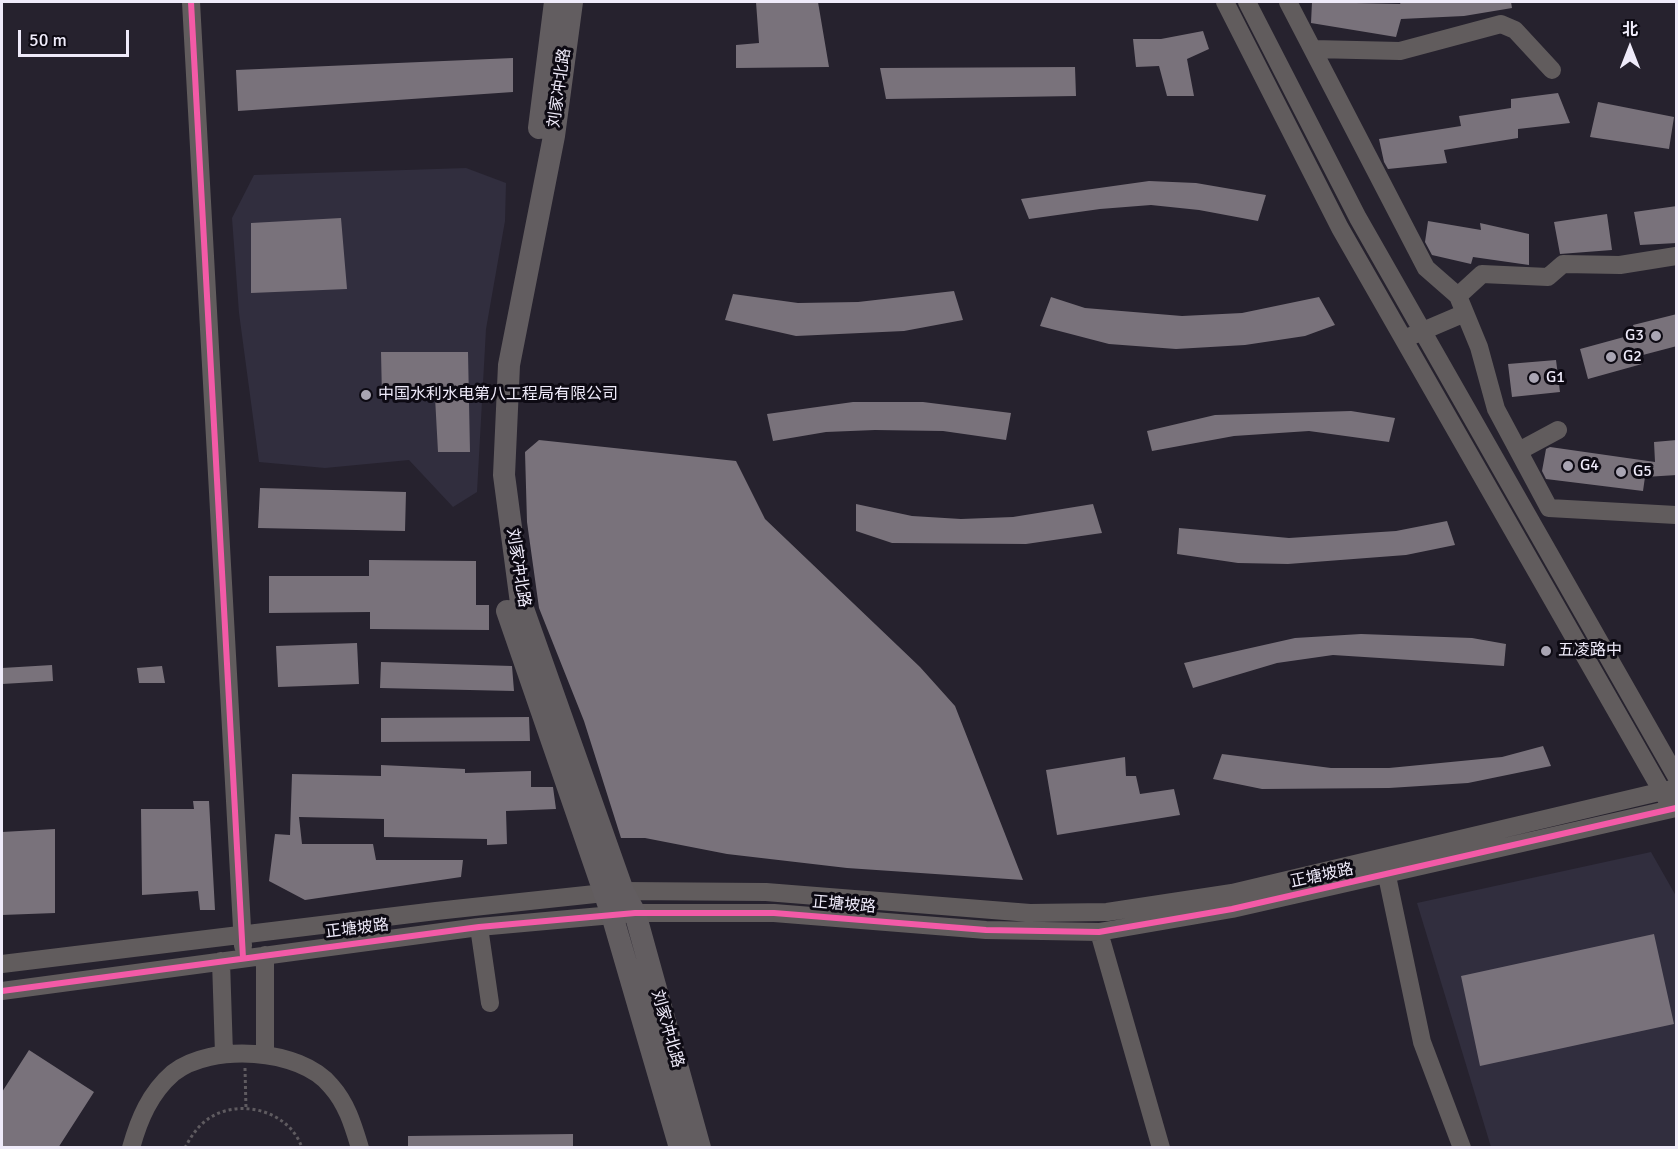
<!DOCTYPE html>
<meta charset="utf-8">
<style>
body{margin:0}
#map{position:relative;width:1678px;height:1149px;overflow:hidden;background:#26222e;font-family:Signika,"Noto Sans SC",sans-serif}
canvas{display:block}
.frame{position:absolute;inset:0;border:3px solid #efebfa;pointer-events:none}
.north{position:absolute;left:1600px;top:18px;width:60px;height:60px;-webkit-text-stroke:4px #0d0a13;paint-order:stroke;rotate:0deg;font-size:16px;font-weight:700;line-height:24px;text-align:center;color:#efebfa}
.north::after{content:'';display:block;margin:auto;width:21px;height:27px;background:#efebfa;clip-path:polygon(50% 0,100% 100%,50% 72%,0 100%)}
.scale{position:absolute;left:18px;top:30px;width:111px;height:27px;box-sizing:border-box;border:3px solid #efebfa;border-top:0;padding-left:8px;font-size:18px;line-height:21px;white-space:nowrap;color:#efebfa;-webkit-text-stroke:4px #0d0a13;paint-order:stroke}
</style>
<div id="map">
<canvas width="1678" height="1149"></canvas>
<div class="frame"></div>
<div class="north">北</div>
<div class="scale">50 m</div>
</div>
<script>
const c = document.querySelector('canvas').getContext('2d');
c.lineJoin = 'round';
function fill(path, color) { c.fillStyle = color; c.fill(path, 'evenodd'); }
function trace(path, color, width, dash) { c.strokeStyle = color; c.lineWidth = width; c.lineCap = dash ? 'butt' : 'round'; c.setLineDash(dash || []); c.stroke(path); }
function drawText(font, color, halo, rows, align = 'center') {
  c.font = font + ' Signika,"Noto Sans SC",sans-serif'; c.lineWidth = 6; c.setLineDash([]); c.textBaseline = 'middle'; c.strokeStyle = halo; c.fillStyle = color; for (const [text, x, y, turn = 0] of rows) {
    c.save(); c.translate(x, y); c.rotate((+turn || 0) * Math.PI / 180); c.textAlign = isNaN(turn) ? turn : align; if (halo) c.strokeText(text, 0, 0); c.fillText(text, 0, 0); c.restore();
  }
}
fill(new Path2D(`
 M 466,168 L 506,183 L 505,221 L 486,329 L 477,492 L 453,507 L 409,460 L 325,468 L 259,462 L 239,313 L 232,218 L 254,175 Z
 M 1651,852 L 1676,896 L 1676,1147 L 1491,1147 L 1417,903 Z`), '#312e3e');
fill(new Path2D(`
 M 756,2 L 818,2 L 829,67 L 736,68 L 736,45 L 759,43 Z
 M 1312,2 L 1400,4 L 1401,2 L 1511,2 L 1512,8 L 1464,16 L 1401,19 L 1396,37 L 1311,23 Z
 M 1203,31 L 1209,49 L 1187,59 L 1194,96 L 1167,96 L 1159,66 L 1136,67 L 1133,39 L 1161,39 Z
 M 513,58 L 513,92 L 238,111 L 236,70 Z
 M 1075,67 L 1076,96 L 886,99 L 880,68 Z
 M 1558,93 L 1570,123 L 1518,129 L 1518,138 L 1444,150 L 1447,163 L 1388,169 L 1384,162 L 1379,139 L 1461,126 L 1459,116 L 1511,108 L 1511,99 Z
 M 1598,102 L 1674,117 L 1669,149 L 1590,137 Z
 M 1149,181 L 1196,183 L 1266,195 L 1258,221 L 1199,210 L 1151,205 L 1100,209 L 1029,219 L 1021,199 Z
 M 1677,206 L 1677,243 L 1640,245 L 1634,212 Z
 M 1607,214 L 1612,250 L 1560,254 L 1554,222 Z
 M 341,218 L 347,289 L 251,293 L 251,223 Z
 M 1428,221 L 1481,230 L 1480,223 L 1529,234 L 1529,265 L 1473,257 L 1471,264 L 1432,255 L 1425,242 Z
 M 954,291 L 963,320 L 904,331 L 796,336 L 725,320 L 733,294 L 798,303 L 858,302 Z
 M 1051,297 L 1085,308 L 1182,316 L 1242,313 L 1319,297 L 1335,325 L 1305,336 L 1245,345 L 1176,349 L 1109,344 L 1040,326 Z
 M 1677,314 L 1677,346 L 1639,356 L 1642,364 L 1588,379 L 1580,349 L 1635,334 L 1633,325 Z
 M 381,352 L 468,352 L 470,452 L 438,452 L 435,397 L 382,397 Z
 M 1556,360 L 1560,392 L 1512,397 L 1508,364 Z
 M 853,402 L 923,402 L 1011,413 L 1006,440 L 943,431 L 875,430 L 826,432 L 773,441 L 767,414 Z
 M 1351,411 L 1395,418 L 1389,442 L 1309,431 L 1234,436 L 1152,451 L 1147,431 L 1215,415 Z
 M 539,440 L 736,461 L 765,519 L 920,667 L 955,706 L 1023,880 L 847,868 L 727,854 L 645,838 L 621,838 L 584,721 L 539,608 L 527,522 L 525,452 Z
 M 1677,440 L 1677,475 L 1645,477 L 1643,491 L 1546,479 L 1542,471 L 1546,449 L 1550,447 L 1655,462 L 1654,442 Z
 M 260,488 L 406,492 L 405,531 L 258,528 Z
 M 856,504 L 912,516 L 961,519 L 1013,517 L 1093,504 L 1102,533 L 1026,544 L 892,543 L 856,531 Z
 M 1447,521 L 1455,545 L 1406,555 L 1288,564 L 1238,563 L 1177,554 L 1179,528 L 1289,538 L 1396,531 Z
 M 369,560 L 476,561 L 476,605 L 489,605 L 489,630 L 370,629 L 370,612 L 269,613 L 269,576 L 369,576 Z
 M 1361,634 L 1472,638 L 1506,644 L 1504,666 L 1333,655 L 1277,663 L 1193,688 L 1184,663 L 1295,638 Z
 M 357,643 L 359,684 L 278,687 L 276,646 Z
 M 381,662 L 512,666 L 514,691 L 380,688 Z
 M 52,665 L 53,681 L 2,684 L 2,668 Z
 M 162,666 L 165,683 L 139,683 L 137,668 Z
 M 529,717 L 530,741 L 381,742 L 381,718 Z
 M 1543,746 L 1551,766 L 1468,783 L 1389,788 L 1262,789 L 1213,779 L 1222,754 L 1331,768 L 1389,768 L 1502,757 Z
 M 1125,757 L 1126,776 L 1136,776 L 1140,794 L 1174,789 L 1180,815 L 1057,835 L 1046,770 Z
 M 381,765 L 465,769 L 465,773 L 531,771 L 531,787 L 553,787 L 556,809 L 506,811 L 507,844 L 487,845 L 487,839 L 384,837 L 384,819 L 299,817 L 302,844 L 373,844 L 376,860 L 463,860 L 461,877 L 305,900 L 269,881 L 275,834 L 290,835 L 292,774 L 381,776 Z
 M 193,801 L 209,801 L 215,910 L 200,910 L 198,891 L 142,895 L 141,809 L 194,809 Z
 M 55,829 L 55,913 L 2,915 L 2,832 Z
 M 1654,934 L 1674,1024 L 1480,1066 L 1461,976 Z
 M 29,1050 L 94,1092 L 58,1148 L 2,1148 L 2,1092 Z
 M 573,1134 L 573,1148 L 408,1148 L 408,1136 Z`), '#79727b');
trace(new Path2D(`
 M 245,1068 L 246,1109
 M 185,1148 C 191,1136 198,1126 208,1119 C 239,1097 290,1111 302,1148`), '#5f5b60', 3, [3, 3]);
trace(new Path2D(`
 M 191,2 L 243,946
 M 1225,2 L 1340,228 L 1667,800
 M 1247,2 L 1358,218 L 1676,776
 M 1288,2 L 1426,268 L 1458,296 L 1479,347 L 1496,409 L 1549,508 L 1676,515
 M 1313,49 L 1400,51 L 1501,24 L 1515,30 L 1552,70
 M 1458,296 L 1482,274 L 1548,277 L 1563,264 L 1620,265 L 1676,256
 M 1411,336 L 1465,313
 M 1519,451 L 1558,430
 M 1387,876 L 1422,1042 L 1462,1148
 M 479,927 L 490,1003
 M 1099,932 L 1161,1148
 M 265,955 L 265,1054
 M 221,961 L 224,1054
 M 2,964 L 436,911 L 623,891 L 766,892 L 1030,913 L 1107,912 L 1232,893 L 1676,788
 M 2,991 L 479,927 L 635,913 L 774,913 L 986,930 L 1099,932 L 1232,909 L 1676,808
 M 131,1148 C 139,1119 150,1093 173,1073 C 211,1043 300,1048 331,1086 C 347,1104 353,1125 360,1148`), '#615c5d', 18);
trace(new Path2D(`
 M 572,2 L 554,136 L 509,365 L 504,475 L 521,603 L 623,891 L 635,913 L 700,1148
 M 539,128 L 555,2
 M 507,611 L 612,915 L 680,1148`), '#625d60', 22);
trace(new Path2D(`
 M 191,2 L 243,958
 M 2,991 L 479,927 L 635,913 L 774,913 L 986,930 L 1099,932 L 1232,909 L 1676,808`), '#f35aa7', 6);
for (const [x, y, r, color] of [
 [1656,336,6,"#a9a5b3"],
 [1611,357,6,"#a9a5b3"],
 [1534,378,6,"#a9a5b3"],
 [366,395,6,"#a9a5b3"],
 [1568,466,6,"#a9a5b3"],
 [1621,472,6,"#a9a5b3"],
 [1546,651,6,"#a9a5b3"]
]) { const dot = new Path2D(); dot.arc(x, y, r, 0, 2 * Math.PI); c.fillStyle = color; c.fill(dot); trace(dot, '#0d0a13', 2); }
drawText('16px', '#efebfa', '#0d0a13', [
 ["刘家冲北路",560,88,-82],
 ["刘家冲北路",518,568,81],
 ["正塘坡路",1322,876,-12],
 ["正塘坡路",844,905,5],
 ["正塘坡路",357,929,-7],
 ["刘家冲北路",667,1029,74]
]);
drawText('16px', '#efebfa', '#0d0a13', [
 ["G3",1644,336,"right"],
 ["G2",1623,357],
 ["G1",1546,378],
 ["中国水利水电第八工程局有限公司",378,395],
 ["G4",1580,466],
 ["G5",1633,472],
 ["五凌路中",1558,651]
], 'left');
</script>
